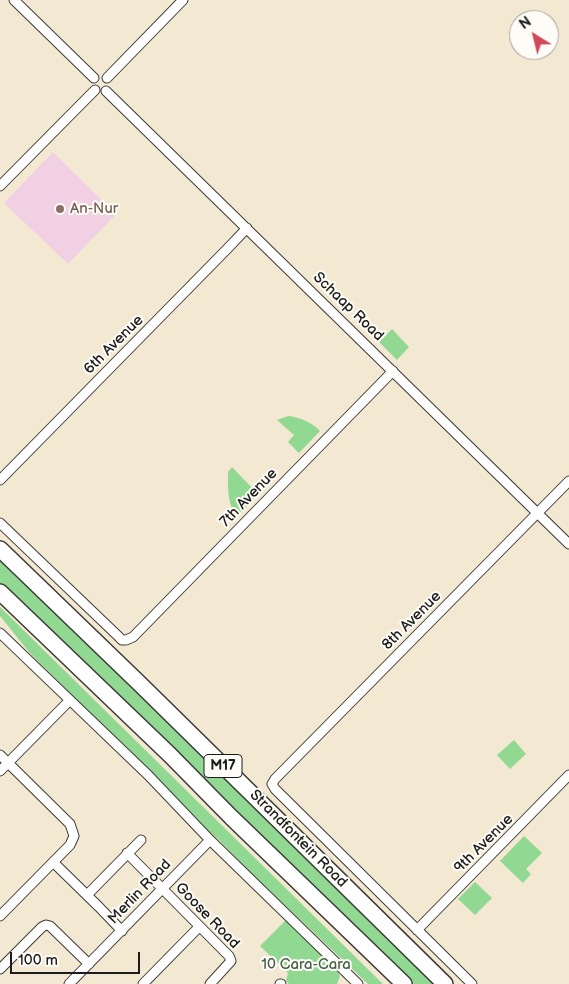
<!DOCTYPE html>
<style>
body{margin:0}
#map{position:relative;width:569px;height:984px;overflow:hidden;background:#f3e8d1;font-family:"Balsamiq Sans",sans-serif}
canvas{display:block}
.north{position:absolute;left:509px;top:10px;width:50px;height:50px;box-sizing:border-box;background:#fdfcf7;border:1px solid #a3a29f;border-radius:50%;rotate:324deg;font-size:14px;font-weight:700;line-height:20px;text-align:center;color:#1c1c1c}
.north::after{content:'';display:block;margin:auto;width:18px;height:22px;background:#d1495b;clip-path:polygon(50% 0,100% 100%,50% 72%,0 100%)}
.scale{position:absolute;left:10px;top:952px;width:130px;height:22px;box-sizing:border-box;border:2px solid #1c1c1c;border-top:0;padding-left:6px;font-size:15px;line-height:18px;white-space:nowrap;color:#1c1c1c;-webkit-text-stroke:4px #fdfcf7;paint-order:stroke}
</style>
<div id="map">
<canvas width="569" height="984"></canvas>
<div class="north">N</div>
<div class="scale">100 m</div>
</div>
<script>
const c = document.querySelector('canvas').getContext('2d');
c.lineJoin = 'round';
function fill(path, color) { c.fillStyle = color; c.fill(path, 'evenodd'); }
function trace(path, color, width, dash) { c.strokeStyle = color; c.lineWidth = width; c.lineCap = dash ? 'butt' : 'round'; c.setLineDash(dash || []); c.stroke(path); }
function drawText(font, color, halo, rows, align = 'center') {
  c.font = font + ' "Balsamiq Sans",sans-serif'; c.lineWidth = 4; c.setLineDash([]); c.textBaseline = 'middle'; c.strokeStyle = halo; c.fillStyle = color; for (const [text, x, y, turn = 0] of rows) {
    c.save(); c.translate(x, y); c.rotate((+turn || 0) * Math.PI / 180); c.textAlign = isNaN(turn) ? turn : align; if (halo) c.strokeText(text, 0, 0); c.fillText(text, 0, 0); c.restore();
  }
}
fill(new Path2D(`
 M 53,152 L 116,214 L 68,264 L 4,203 Z`), '#f1d0e3');
fill(new Path2D(`
 M 392,329 L 409,347 L 397,360 L 379,342 Z
 M 288,416 C 300,417 313,423 320,431 L 299,453 L 288,442 L 294,435 L 277,420 Z
 M 232,467 L 256,492 L 257,495 L 237,516 C 227,506 228,485 228,472 Z
 M 0,557 L 129,682 L 435,984 L 411,984 L 0,583 Z
 M 0,607 L 383,984 L 368,984 L 250,872 L 219,840 L 205,828 L 29,652 L 0,616 Z
 M 514,740 L 526,754 L 510,769 L 497,755 Z
 M 524,836 L 542,853 L 526,869 L 531,874 L 523,883 L 500,861 Z
 M 475,882 L 492,898 L 475,915 L 458,899 Z
 M 286,920 L 337,970 L 340,976 L 337,984 L 289,984 L 286,981 L 288,973 L 260,946 Z`), '#91d892');
const minor = new Path2D(`
 M 14,0 L 94,78
 M 107,78 L 183,0
 M 106,91 L 569,544
 M 0,186 L 95,90
 M 0,480 L 229,247 L 247,228
 M 0,523 L 118,636 L 122,640 L 126,640 L 133,637 L 393,371
 M 0,633 L 148,775 L 210,840 L 358,984
 M 0,755 L 70,824 L 74,836 L 70,845 L 0,916
 M 0,771 L 70,700
 M 127,853 L 229,956 L 231,961 L 210,984
 M 53,862 L 99,907 L 122,931
 M 87,895 L 141,840
 M 417,930 L 569,775
 M 0,969 L 42,927 L 46,925 L 50,926 L 89,964
 M 69,984 L 210,840
 M 143,984 L 199,927
 M 280,984 L 281,984
 M 472,984 L 275,789 L 272,784 L 275,779 L 569,481`);
const primary = new Path2D(`
 M 0,549 L 141,685 L 445,984
 M 0,592 L 170,755 L 231,817 L 404,984`);
trace(minor, '#3c3b37', 11);
trace(primary, '#3c3b37', 18);
trace(minor, '#fff', 9);
trace(primary, '#fff', 15);
for (const [x, y, r, color] of [
 [60,209,5,"#8d6e63"]
]) { const dot = new Path2D(); dot.arc(x, y, r, 0, 2 * Math.PI); c.fillStyle = color; c.fill(dot); trace(dot, '#fdfcf7', 2); }
for (const [x, y, w] of [
 [223,766,38]
]) { const box = new Path2D(); box.roundRect(x - w / 2, y - 11.5, w, 23, 4); c.fillStyle = '#fdfcf7'; c.fill(box); trace(box, '#1c1c1c', 1); }
drawText('bold 14px', '#1c1c1c', null, [
 ["M17",223,766]
]);
drawText('15px', '#785e54', '#fdfcf7', [
 ["An-Nur",70,209]
], 'left');
drawText('15px', '#1c1c1c', '#fdfcf7', [
 ["Schaap Road",348,307,44],
 ["6th Avenue",114,345,-45],
 ["7th Avenue",249,498,-46],
 ["8th Avenue",412,621,-45],
 ["Strandfontein Road",298,839,45],
 ["9th Avenue",484,844,-45],
 ["Merlin Road",140,892,-46],
 ["Goose Road",207,916,46]
]);
drawText('15px', '#455e45', '#fdfcf7', [
 ["10 Cara-Cara",306,965]
]);
</script>
